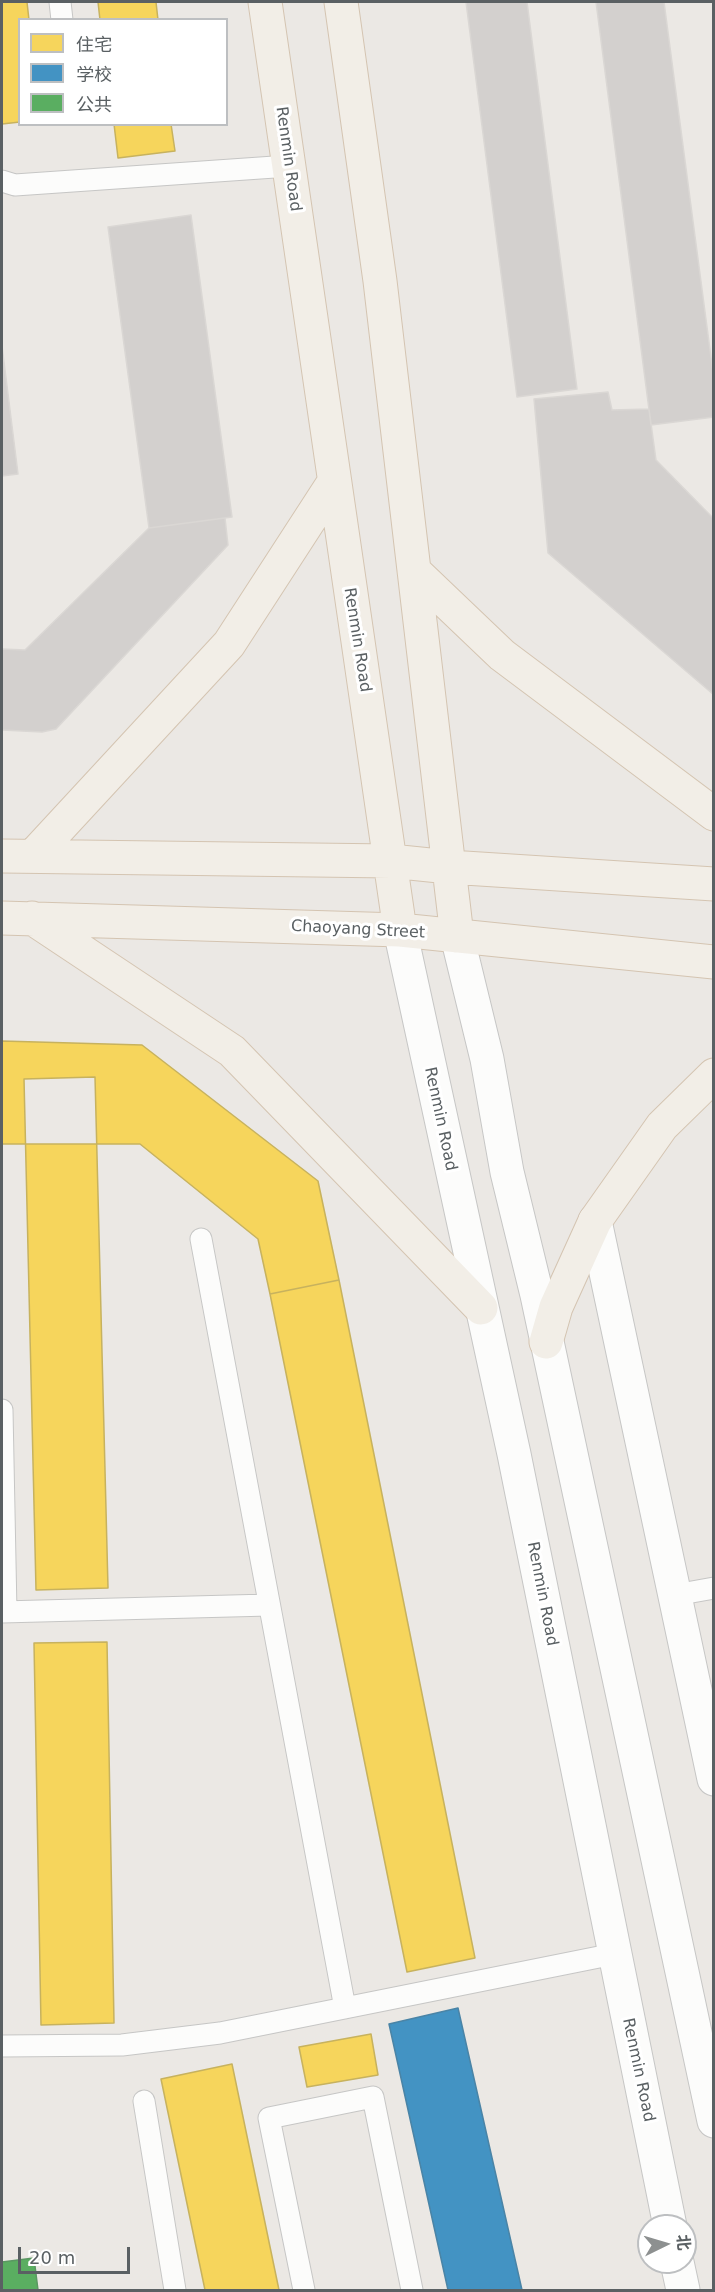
<!DOCTYPE html>
<meta charset="utf-8">
<style>
body{margin:0}
#map{position:relative;width:715px;height:2292px;overflow:hidden;background:#ebe8e4;font-family:"DejaVu Sans","Noto Sans SC",sans-serif}
canvas{display:block}
.frame{position:absolute;inset:0;border:3px solid #5a6063;pointer-events:none}
.legend{position:absolute;left:18px;top:18px;width:210px;height:108px;box-sizing:border-box;background:#fff;border:2px solid #bdbfc1;margin:0;padding:8px 10px;list-style:none;font-size:18px;color:#5a6063}
.legend li{display:flex;align-items:center;gap:12px;height:30px}
.legend b{width:30px;border:2px solid #bdbfc1}
.north{position:absolute;left:637px;top:2214px;width:60px;height:60px;box-sizing:border-box;background:#fff;border:2px solid #bdbfc1;border-radius:50%;rotate:85deg;font-size:16px;font-weight:700;line-height:24px;text-align:center;color:#5a6063}
.north::after{content:'';display:block;margin:auto;width:21px;height:27px;background:#8d9090;clip-path:polygon(50% 0,100% 100%,50% 72%,0 100%)}
.scale{position:absolute;left:18px;top:2247px;width:112px;height:27px;box-sizing:border-box;border:3px solid #5a6063;border-top:0;padding-left:8px;font-size:18px;line-height:21px;white-space:nowrap;color:#5a6063;-webkit-text-stroke:4px #fff;paint-order:stroke}
</style>
<div id="map">
<canvas width="715" height="2292"></canvas>
<div class="frame"></div>
<ul class="legend">
<li><b style="height:16px;background:#f6d55c"></b>住宅</li>
<li><b style="height:16px;background:#4393c3"></b>学校</li>
<li><b style="height:16px;background:#5aae61"></b>公共</li>
</ul>
<div class="north">北</div>
<div class="scale">20 m</div>
</div>
<script>
const c = document.querySelector('canvas').getContext('2d');
c.lineJoin = 'round';
function fill(path, color) { c.fillStyle = color; c.fill(path, 'evenodd'); }
function trace(path, color, width, dash) { c.strokeStyle = color; c.lineWidth = width; c.lineCap = dash ? 'butt' : 'round'; c.setLineDash(dash || []); c.stroke(path); }
function drawText(font, color, halo, rows, align = 'center') {
  c.font = font + ' "DejaVu Sans",sans-serif'; c.lineWidth = 6; c.setLineDash([]); c.textBaseline = 'middle'; c.strokeStyle = halo; c.fillStyle = color; for (const [text, x, y, turn = 0] of rows) {
    c.save(); c.translate(x, y); c.rotate((+turn || 0) * Math.PI / 180); c.textAlign = isNaN(turn) ? turn : align; if (halo) c.strokeText(text, 0, 0); c.fillText(text, 0, 0); c.restore();
  }
}
const homes = new Path2D(`
 M 2,2 L 27,2 L 29,20 L 20,20 L 20,122 L 2,124 Z
 M 98,2 L 156,2 L 158,20 L 100,20 Z
 M 114,124 L 171,124 L 175,151 L 118,158 Z
 M 2,1041 L 142,1045 L 318,1181 L 339,1280 L 270,1294 L 258,1239 L 140,1144 L 2,1144 Z
 M 95,1077 L 108,1588 L 36,1590 L 24,1079 Z
 M 339,1280 L 475,1958 L 407,1972 L 270,1294 Z
 M 107,1642 L 114,2023 L 41,2025 L 34,1643 Z
 M 371,2034 L 378,2075 L 307,2087 L 299,2047 Z
 M 232,2064 L 279,2290 L 205,2290 L 161,2079 Z`);
fill(homes, '#f6d55c');
trace(homes, '#c7b25e', 1.5);
const schools = new Path2D(`
 M 458,2008 L 522,2290 L 448,2290 L 389,2024 Z`);
fill(schools, '#4393c3');
trace(schools, '#4a84a6', 1.5);
const public = new Path2D(`
 M 34,2258 L 38,2290 L 2,2290 L 2,2262 Z`);
fill(public, '#5aae61');
trace(public, '#5a9762', 1.5);
const building = new Path2D(`
 M 466,2 L 527,2 L 577,389 L 517,397 Z
 M 596,2 L 664,2 L 714,380 L 714,417 L 651,425 Z
 M 191,215 L 232,517 L 149,528 L 108,227 Z
 M 2,346 L 18,474 L 2,476 Z
 M 608,392 L 612,410 L 649,409 L 656,460 L 714,519 L 714,695 L 548,553 L 534,399 Z
 M 225,518 L 228,545 L 56,729 L 42,732 L 2,730 L 2,649 L 25,650 L 149,528 Z`);
fill(building, '#d3d0ce');
trace(building, '#dad7d4', 1.5);
const lane = new Path2D(`
 M 60,2 L 62,20
 M 2,181 L 15,185 L 289,166
 M 201,1239 L 345,2008
 M 2,1410 L 6,1612
 M 675,1595 L 714,1588
 M 2,1612 L 269,1605
 M 2,2046 L 122,2045 L 220,2033 L 614,1954
 M 144,2101 L 175,2290
 M 304,2290 L 269,2118 L 373,2097 L 412,2290`);
const secondary = new Path2D(`
 M 400,930 L 514,1454 L 670,2226
 M 457,936 L 487,1059 L 507,1172 L 537,1295 L 714,2121
 M 595,1221 L 714,1779
 M 677,2262 L 683,2290`);
const primary = new Path2D(`
 M 265,2 L 400,930
 M 341,2 L 380,281 L 457,936
 M 414,571 L 502,655 L 714,814
 M 2,856 L 391,861 L 449,867 L 714,884
 M 33,856 L 229,644 L 334,482
 M 2,918 L 400,930 L 714,962
 M 32,918 L 232,1051 L 481,1308
 M 546,1342 L 556,1307 L 595,1221 L 662,1126 L 714,1075`);
trace(lane, '#c6c6c5', 23);
trace(secondary, '#c6c6c5', 35);
trace(primary, '#d4c4b1', 35);
trace(lane, '#fcfcfb', 21);
trace(secondary, '#fcfcfb', 33);
trace(primary, '#f2eee7', 33);
drawText('16px', '#5a6063', '#fff', [
 ["Renmin Road",288,159,82],
 ["Renmin Road",357,640,81],
 ["Chaoyang Street",358,930,3],
 ["Renmin Road",440,1119,78],
 ["Renmin Road",542,1594,79],
 ["Renmin Road",638,2070,78]
]);
</script>
